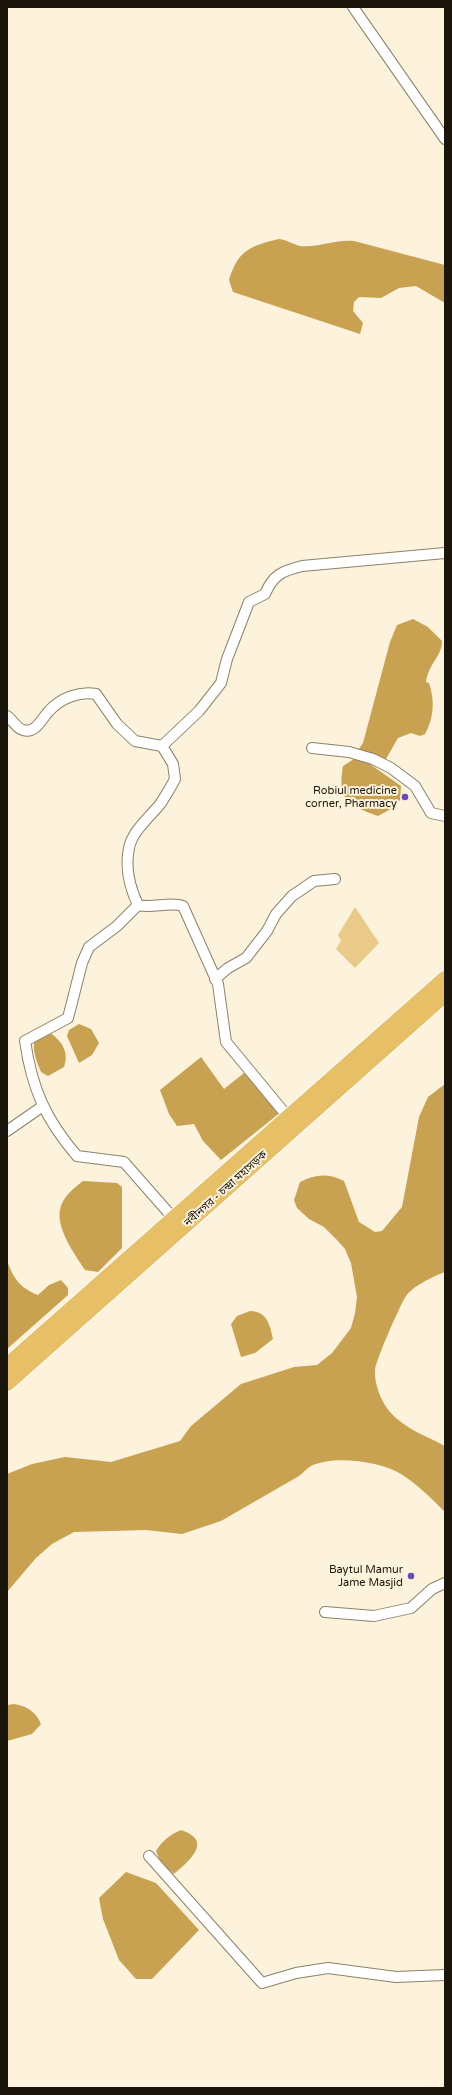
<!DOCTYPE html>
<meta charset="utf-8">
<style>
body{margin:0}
#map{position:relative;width:452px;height:2095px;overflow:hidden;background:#fdf2dc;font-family:"Varela Round",sans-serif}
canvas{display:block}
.frame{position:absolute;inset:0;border:8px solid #1b160c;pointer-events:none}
</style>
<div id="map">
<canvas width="452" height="2095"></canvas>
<div class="frame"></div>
</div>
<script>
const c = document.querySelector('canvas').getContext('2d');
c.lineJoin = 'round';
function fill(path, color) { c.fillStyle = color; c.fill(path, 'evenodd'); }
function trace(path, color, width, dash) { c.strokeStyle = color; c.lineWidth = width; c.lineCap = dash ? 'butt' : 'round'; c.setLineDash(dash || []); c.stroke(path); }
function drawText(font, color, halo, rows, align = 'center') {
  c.font = font + ' "Varela Round","Noto Sans Bengali",sans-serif'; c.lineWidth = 4; c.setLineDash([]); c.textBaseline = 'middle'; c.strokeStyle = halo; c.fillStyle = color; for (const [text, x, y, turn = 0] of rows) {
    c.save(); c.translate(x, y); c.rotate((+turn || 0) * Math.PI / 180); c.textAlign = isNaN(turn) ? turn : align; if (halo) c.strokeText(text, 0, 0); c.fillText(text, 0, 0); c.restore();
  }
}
fill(new Path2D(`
 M 355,907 L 379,943 L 355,968 L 336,949 L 341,941 L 338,935 Z`), '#eaca88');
fill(new Path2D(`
 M 279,239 C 287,240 293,244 300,246 C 318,248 336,239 354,241 L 445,265 L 445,303 L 416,286 L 399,288 L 381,298 L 359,297 L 354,302 L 353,311 L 363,323 L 360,334 L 233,292 L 229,280 C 238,250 250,246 279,239 Z
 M 413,619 L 428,627 L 442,641 C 442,657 429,662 426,682 L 429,683 C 435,700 434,718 425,734 L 420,736 L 411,733 L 398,738 L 386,759 L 359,749 L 363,743 L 390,642 L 397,625 Z
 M 354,759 L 367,762 L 401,786 L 400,800 L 389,810 L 378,816 C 348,805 337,801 343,766 Z
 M 79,1024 L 91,1029 L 99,1043 L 92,1055 L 79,1063 L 67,1036 L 69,1030 Z
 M 52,1034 C 63,1043 69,1053 64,1067 L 48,1076 L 41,1072 C 37,1062 33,1053 34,1043 L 43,1035 Z
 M 201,1057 L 224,1089 L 244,1073 L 281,1112 L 221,1160 L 203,1141 L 194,1124 L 177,1126 L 169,1114 L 160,1090 Z
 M 445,1084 L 445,1272 C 434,1276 413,1286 406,1296 C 400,1305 376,1360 375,1370 C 374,1383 381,1402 390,1412 C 405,1429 426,1436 445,1446 L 445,1512 C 431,1498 417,1484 401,1474 C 380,1461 333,1455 311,1466 C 307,1468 303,1473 299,1476 L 221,1521 L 182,1534 L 146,1530 L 74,1532 L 52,1544 L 36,1558 L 7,1592 L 7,1474 L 32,1464 L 65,1457 L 111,1462 L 180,1441 L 191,1426 L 241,1384 L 294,1367 L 317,1365 L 332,1353 L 351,1328 L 355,1313 L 357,1297 L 351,1263 L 345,1249 L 337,1240 L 324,1227 L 309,1219 L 297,1208 L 294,1200 L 300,1182 C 315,1174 328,1173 344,1181 L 359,1222 L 375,1232 L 382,1231 L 402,1207 L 419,1117 L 428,1097 Z
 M 83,1181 L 117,1183 L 122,1187 L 122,1248 L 98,1272 L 85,1270 C 75,1255 56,1228 60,1210 C 62,1197 74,1188 83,1181 Z
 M 7,1261 C 14,1279 20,1288 38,1295 L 49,1285 L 61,1280 L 68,1288 L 68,1295 L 7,1349 Z
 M 250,1311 C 267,1311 270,1325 273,1339 L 255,1353 L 241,1357 L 231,1324 L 237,1316 Z
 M 14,1704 C 27,1706 36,1712 41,1724 L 32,1734 L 7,1741 L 7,1705 Z
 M 181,1830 C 214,1841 189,1861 174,1874 L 161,1863 L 156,1851 C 162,1841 171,1834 181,1830 Z
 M 126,1872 L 156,1883 L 199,1930 L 152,1979 L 136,1979 L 119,1960 L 103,1919 L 99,1898 Z`), '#c8a250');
const minor = new Path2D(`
 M 353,7 L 445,139
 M 7,716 C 13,720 16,728 23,730 C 36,734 42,718 49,711 C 61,698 79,691 96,694 L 117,724 L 135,741 L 162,746 L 173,764 L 175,779 C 171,787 166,795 161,803 C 151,816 132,831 129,848 C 125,867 130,888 138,905 C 153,909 168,901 183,906 L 218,984 L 226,1042 L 288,1117
 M 162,746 L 199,711 L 221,683 L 227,659 L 249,602 L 265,594 C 273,575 282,571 302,566 L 445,553
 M 312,748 L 349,752 L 373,759 L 391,768 L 415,786 L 431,813 L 445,816
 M 138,905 L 117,926 L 89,947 L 82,963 L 68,1018 L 25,1041 C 32,1089 46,1120 77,1156 L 124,1162 L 174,1219
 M 215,979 L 228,968 L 246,958 L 267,931 L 276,914 L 292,896 L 314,881 L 335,879
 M 7,1131 L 43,1106
 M 325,1612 L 374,1616 L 411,1608 L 432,1589 L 445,1583
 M 149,1856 L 262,1983 L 296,1973 L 328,1968 L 396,1977 L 445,1975`);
const trunk = new Path2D(`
 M 7,1366 L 445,979
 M 7,1383 L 445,994`);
trace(minor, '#8d8168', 12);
trace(trunk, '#fff', 18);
trace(minor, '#fff', 10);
trace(trunk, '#e6bf67', 16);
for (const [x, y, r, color] of [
 [405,797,4,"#6e45be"],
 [411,1576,4,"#6e45be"]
]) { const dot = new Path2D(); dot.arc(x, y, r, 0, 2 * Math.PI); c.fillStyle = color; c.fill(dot); trace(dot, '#fdf2dc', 1.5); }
drawText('11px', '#1b160c', '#fdf2dc', [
 ["Robiul medicine",397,791],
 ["corner, Pharmacy",397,804],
 ["Baytul Mamur",403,1570],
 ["Jame Masjid",403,1583]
], 'right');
drawText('11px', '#1b160c', '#fdf2dc', [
 ["নবীনগর - চন্দ্রা মহাসড়ক",226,1189,-42]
]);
</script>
